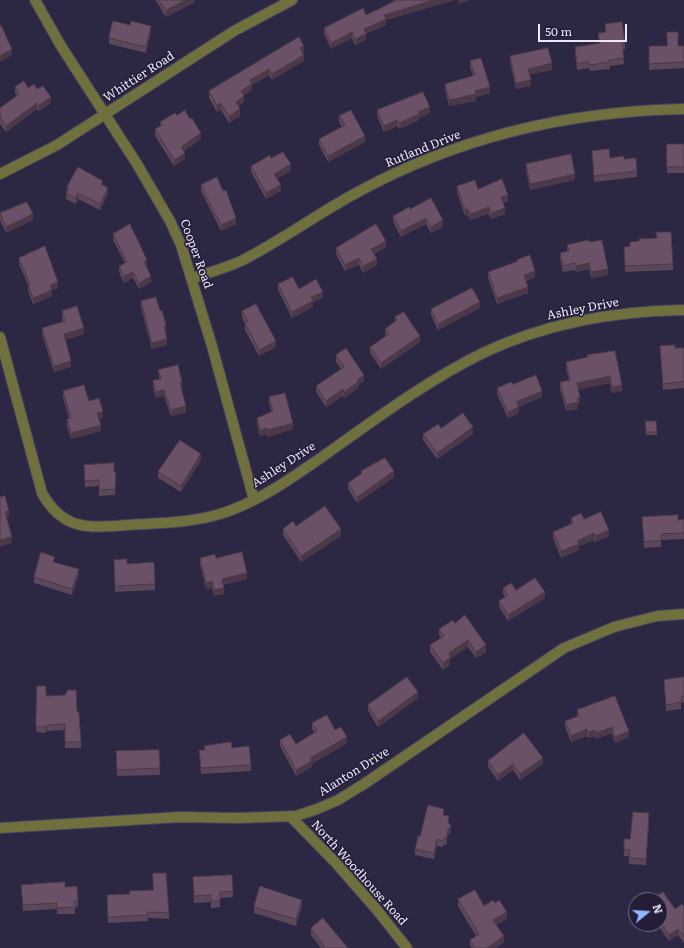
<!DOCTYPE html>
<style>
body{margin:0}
#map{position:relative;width:684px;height:948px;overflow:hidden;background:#2c2743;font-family:Literata,serif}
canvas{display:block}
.north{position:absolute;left:628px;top:892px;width:40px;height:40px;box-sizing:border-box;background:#231d38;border:1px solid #736e86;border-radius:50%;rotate:72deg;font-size:11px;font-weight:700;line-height:16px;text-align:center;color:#eae7fa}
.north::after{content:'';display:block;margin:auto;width:14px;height:18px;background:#91b8fd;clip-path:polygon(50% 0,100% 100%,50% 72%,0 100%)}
.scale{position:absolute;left:538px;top:24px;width:89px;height:18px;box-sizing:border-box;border:2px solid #eae7fa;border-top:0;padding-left:5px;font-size:12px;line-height:14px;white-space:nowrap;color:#eae7fa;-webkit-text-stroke:3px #231d38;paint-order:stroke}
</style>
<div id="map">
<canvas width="684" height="948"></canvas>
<div class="north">N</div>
<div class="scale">50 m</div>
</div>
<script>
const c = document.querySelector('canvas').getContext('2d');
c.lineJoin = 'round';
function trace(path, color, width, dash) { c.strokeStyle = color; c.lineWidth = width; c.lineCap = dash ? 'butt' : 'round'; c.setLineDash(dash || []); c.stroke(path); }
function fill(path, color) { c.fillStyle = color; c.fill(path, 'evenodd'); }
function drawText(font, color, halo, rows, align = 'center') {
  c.font = font + ' Literata,serif'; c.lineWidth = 3; c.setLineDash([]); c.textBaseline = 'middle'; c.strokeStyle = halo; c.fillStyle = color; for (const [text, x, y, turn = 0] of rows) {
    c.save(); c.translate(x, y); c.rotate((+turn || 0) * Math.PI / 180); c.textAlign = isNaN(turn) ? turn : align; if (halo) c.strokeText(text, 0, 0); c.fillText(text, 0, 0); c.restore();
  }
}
const street = new Path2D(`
 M 35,0 L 61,46 L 137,164 L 170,221 L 181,245 L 212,346 L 254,500
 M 0,174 L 57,145 L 234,31 L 292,0
 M 192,278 C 209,273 225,268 241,261 C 281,241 317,214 356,193 C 458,137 568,111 684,109
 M 0,337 L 42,493 C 63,531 89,528 128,525 C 158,523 190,523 220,514 C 257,503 290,479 322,457 C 374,420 426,381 483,353 C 546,323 615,311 684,310
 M 290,816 L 335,862 L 377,910 L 407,948
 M 0,828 L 180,817 L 238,818 L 296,816 L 317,809 L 338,800 L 364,784 L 564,648 L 614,627 L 657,616 L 684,614`);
trace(street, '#47425d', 12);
trace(street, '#6f703e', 10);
fill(new Path2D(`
 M 156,0 L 195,0 L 195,2 L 166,17 L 156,1 Z
 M 393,0 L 455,0 L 386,20 L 386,25 L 366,34 L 366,40 L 355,45 L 352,38 L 331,49 L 324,34 L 324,28 L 366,15 L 394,2 Z
 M 605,24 L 625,43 L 625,49 L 623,50 L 624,64 L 610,66 L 610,69 L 589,71 L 589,68 L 577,70 L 575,53 L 575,47 L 599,43 L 598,33 L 605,32 Z
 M 151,32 L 146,53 L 109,44 L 109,38 Z
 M 649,46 L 684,46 L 684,68 L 649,70 Z
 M 304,52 L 303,53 L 304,61 L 272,80 L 269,75 L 252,85 L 252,90 L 244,95 L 244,102 L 238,106 L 240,116 L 229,123 L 221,110 L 217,112 L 209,98 L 209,91 Z
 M 510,56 L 552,70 L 530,74 L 531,86 L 516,89 L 510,62 Z
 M 470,61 L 490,93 L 476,97 L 476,101 L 449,106 L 445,90 L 445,84 L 473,76 L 470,67 Z
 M 15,87 L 37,89 L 51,103 L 39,111 L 37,109 L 6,132 L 0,124 L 0,108 L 17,96 L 15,93 Z
 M 377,110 L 430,113 L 419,118 L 419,120 L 399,129 L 397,126 L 384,132 L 377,116 Z
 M 177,115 L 201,139 L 184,151 L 185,159 L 174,166 L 155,136 L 155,129 L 160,126 L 160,122 Z
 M 339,116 L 365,142 L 328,162 L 319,145 L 319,139 L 342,127 L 339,122 Z
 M 667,144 L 684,144 L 684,173 L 667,173 Z
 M 592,151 L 610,158 L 624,159 L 637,171 L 637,177 L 594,182 Z
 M 271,158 L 291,171 L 277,178 L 281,191 L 266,199 L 251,172 L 251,166 Z
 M 526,164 L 575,180 L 530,190 L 526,170 Z
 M 103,185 L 108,194 L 100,210 L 78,199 L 76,204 L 66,199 L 67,187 Z
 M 201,185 L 236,224 L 221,231 L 201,191 Z
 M 457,186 L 478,189 L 508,201 L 503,203 L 505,214 L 491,219 L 489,214 L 470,220 L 468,215 L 465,216 L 457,192 Z
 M 410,209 L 443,227 L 431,233 L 426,224 L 401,237 L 393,222 L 393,216 Z
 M 0,213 L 33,220 L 6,233 L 0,220 Z
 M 656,232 L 673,264 L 673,270 L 625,272 L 624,247 L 630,246 L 639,241 L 656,238 Z
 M 113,234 L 147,266 L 147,267 L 151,282 L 139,289 L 133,278 L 124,283 L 119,272 L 119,266 L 125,263 L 113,240 Z
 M 589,242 L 608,275 L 591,278 L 589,269 L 576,272 L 575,270 L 563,272 L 560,259 L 560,253 L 567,251 L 567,245 Z
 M 386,247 L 374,254 L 377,265 L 363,273 L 359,265 L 345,271 L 336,254 L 336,248 Z
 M 19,258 L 58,288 L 52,290 L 52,296 L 33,304 L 28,291 L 28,285 L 19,264 Z
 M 517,260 L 535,277 L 526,281 L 528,293 L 497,304 L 488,278 L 488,272 L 517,262 Z
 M 278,284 L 299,289 L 323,298 L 313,302 L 313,307 L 292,318 L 278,290 Z
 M 141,301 L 160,311 L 166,332 L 165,332 L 167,345 L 152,349 L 141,307 Z
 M 480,308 L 438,330 L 431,315 L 431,309 Z
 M 62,311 L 84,334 L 65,340 L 71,367 L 54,372 L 42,334 L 42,328 L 63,322 L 62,317 Z
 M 242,311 L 276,347 L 259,356 L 245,330 L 245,324 L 242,317 Z
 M 395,317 L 420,342 L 381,369 L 370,353 L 370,347 L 386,336 L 385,335 L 385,329 L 395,321 Z
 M 660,346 L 675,348 L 684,348 L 684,388 L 663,390 Z
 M 615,351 L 622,391 L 612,393 L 610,383 L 579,389 L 580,404 L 578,404 L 578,409 L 566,411 L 560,389 L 560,382 L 569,381 L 566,368 L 566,362 L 587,357 L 587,355 Z
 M 336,355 L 364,381 L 358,385 L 358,388 L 344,398 L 343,396 L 326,407 L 316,392 L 316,386 L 341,369 L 336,362 Z
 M 158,370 L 182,388 L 181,388 L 186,413 L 171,416 L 164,396 L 156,398 L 153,387 L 153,380 L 159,379 Z
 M 513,384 L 542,397 L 518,407 L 519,413 L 508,418 L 497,394 L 497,388 Z
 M 63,391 L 103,418 L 99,419 L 101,431 L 71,439 L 67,426 L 67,419 L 69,419 L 63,397 Z
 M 269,397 L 293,429 L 268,437 L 267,434 L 260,436 L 257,424 L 257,418 L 272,412 L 269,404 Z
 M 646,421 L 656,421 L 657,435 L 646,435 Z
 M 441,428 L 473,434 L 437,459 L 423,440 L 423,434 Z
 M 201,460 L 181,492 L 158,478 L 158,472 Z
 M 84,465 L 114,472 L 116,478 L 115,495 L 99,496 L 99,486 L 85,487 Z
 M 361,471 L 394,477 L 357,503 L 348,489 L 348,483 L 361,474 Z
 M 642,517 L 678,520 L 684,519 L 684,539 L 661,540 L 661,547 L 644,548 Z
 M 571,518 L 584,519 L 609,536 L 595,542 L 594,540 L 579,546 L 579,550 L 561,558 L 553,538 L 553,532 L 571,524 Z
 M 296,526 L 341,536 L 301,562 L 283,535 L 283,529 Z
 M 200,558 L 216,558 L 247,579 L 223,585 L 224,594 L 214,596 L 212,588 L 206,589 L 200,564 Z
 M 55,563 L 79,575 L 72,595 L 34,583 L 34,577 Z
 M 127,564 L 155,584 L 155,590 L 115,592 L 114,566 Z
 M 503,588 L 516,590 L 545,598 L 508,621 L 499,607 L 499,601 L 505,597 L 503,594 Z
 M 455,623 L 486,652 L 476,658 L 468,647 L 450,659 L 450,665 L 443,670 L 430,652 L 430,645 L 441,638 L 439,635 L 439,629 Z
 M 684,677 L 684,702 L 681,703 L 681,709 L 666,711 L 664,680 Z
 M 37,686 L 46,696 L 77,711 L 81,742 L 81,748 L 65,748 L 65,730 L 47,731 L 45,733 L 36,732 Z
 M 615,696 L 629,737 L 615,743 L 612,733 L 596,739 L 595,736 L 589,738 L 587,736 L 571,742 L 565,727 L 565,721 L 577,716 L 577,710 Z
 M 418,698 L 378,727 L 368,711 L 368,705 Z
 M 312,723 L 335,730 L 347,743 L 312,764 L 312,767 L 296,776 L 280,746 L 280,740 L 296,744 L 315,733 L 312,729 Z
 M 232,748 L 251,765 L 251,771 L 201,774 L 199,750 Z
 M 159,750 L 160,775 L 117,776 L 116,751 Z
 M 488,761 L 543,764 L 520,780 L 513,770 L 498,781 L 488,767 Z
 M 444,815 L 449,822 L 449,823 L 451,832 L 448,835 L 446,845 L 444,844 L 443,847 L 437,846 L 434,859 L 415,855 L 415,849 L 420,836 Z
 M 649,820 L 646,865 L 629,864 L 629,856 L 624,856 L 624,839 L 630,839 Z
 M 193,877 L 233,891 L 233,897 L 220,898 L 220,907 L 211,908 L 211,902 L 194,903 Z
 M 21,885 L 65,887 L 78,901 L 78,907 L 75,908 L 75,914 L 57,914 L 57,909 L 23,911 Z
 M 458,899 L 484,906 L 507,919 L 496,925 L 504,942 L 496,948 L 472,948 L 470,946 L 470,940 L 476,936 L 458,906 Z
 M 660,900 L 675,909 L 684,907 L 684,943 L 678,935 L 669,941 L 657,924 L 660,924 Z
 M 107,901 L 169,913 L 169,919 L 148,918 L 148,921 L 108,923 Z
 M 254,907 L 302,907 L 296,926 L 254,913 Z
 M 311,928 L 348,948 L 321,948 L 311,935 Z`), '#5c4659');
fill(new Path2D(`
 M 186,0 L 195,0 L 195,2 L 166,17 L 166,10 Z
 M 434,0 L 455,0 L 386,20 L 386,25 L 366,34 L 366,40 L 355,45 L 355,39 L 364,29 L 384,15 Z
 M 458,0 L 469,0 L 469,1 L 458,4 Z
 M 151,26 L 151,32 L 146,53 L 146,47 Z
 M 352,32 L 352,38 L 331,49 L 331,43 Z
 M 304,46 L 304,52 L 300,54 L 300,48 Z
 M 12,49 L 12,55 L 0,62 L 0,56 Z
 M 304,55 L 304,61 L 272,80 L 272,74 Z
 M 552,63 L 552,70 L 528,75 L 528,69 Z
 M 269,69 L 269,75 L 252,85 L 252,90 L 241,97 L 241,91 L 250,80 Z
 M 531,80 L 531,86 L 516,89 L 516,83 Z
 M 490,87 L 490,93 L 476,97 L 476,101 L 449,106 L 449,100 Z
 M 244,96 L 244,102 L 236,108 L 236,102 Z
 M 51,97 L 51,103 L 39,111 L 39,105 Z
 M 37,103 L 37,109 L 6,132 L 6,126 Z
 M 221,103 L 221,110 L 217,112 L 217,105 Z
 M 430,107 L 430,113 L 419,118 L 419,120 L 399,129 L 399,123 L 418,112 Z
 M 240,109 L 240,116 L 229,123 L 229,116 Z
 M 397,120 L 397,126 L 384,132 L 384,126 Z
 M 201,133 L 201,139 L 181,153 L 181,147 Z
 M 365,136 L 365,142 L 328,162 L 328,156 Z
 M 185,153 L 185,159 L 174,166 L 174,160 Z
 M 291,164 L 291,171 L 274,180 L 274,174 Z
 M 575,174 L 575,180 L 530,190 L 530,184 Z
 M 281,185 L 281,191 L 266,199 L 266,193 Z
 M 108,188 L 108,194 L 100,210 L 100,204 Z
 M 78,193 L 78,199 L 76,204 L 76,198 Z
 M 508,195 L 508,201 L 501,204 L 501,197 Z
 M 489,207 L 489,214 L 470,220 L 470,214 Z
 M 505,208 L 505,214 L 491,219 L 491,213 Z
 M 468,209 L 468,215 L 465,216 L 465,210 Z
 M 33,214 L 33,220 L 6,233 L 6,227 Z
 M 236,218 L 236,224 L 221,231 L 221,225 Z
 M 426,218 L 426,224 L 401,237 L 401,231 Z
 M 443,220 L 443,227 L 431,233 L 431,227 Z
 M 386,241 L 386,247 L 371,255 L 371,249 Z
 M 359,258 L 359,265 L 345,271 L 345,265 Z
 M 377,259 L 377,265 L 363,273 L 363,266 Z
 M 147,260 L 147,266 L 144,268 L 144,262 Z
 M 589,263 L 589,269 L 576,272 L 576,266 Z
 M 608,269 L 608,275 L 591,278 L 591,272 Z
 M 535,271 L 535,277 L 524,281 L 524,275 Z
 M 133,272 L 133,278 L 124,283 L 124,276 Z
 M 151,276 L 151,282 L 139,289 L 139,283 Z
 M 58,282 L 58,288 L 52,290 L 52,296 L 33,304 L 33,298 L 50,285 Z
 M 528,287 L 528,293 L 497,304 L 497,298 Z
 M 323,292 L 323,298 L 313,302 L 313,307 L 292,318 L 292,312 L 311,297 Z
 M 480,302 L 480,308 L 438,330 L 438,324 Z
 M 166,325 L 166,332 L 164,332 L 164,326 Z
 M 84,328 L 84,334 L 64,340 L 64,334 Z
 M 420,336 L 420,342 L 381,369 L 381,363 Z
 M 167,339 L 167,345 L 152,349 L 152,343 Z
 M 276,341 L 276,347 L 259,356 L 259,350 Z
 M 71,361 L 71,367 L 54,372 L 54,366 Z
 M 364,375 L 364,381 L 358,385 L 358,388 L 344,398 L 344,392 L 357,380 Z
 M 610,376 L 610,383 L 577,390 L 577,383 Z
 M 182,382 L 182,388 L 180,389 L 180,383 Z
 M 622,385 L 622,391 L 612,393 L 612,387 Z
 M 343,389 L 343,396 L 326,407 L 326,401 Z
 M 164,390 L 164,396 L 156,398 L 156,392 Z
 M 542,391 L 542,397 L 516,408 L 516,402 Z
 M 577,398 L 580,398 L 580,404 L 578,404 L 578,409 L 566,411 L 566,405 Z
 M 186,406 L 186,413 L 171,416 L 171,410 Z
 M 519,407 L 519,413 L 508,418 L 508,412 Z
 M 103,412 L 103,418 L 97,420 L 97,413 Z
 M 293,423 L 293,429 L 268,437 L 268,430 Z
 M 101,425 L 101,431 L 71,439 L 71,433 Z
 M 473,427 L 473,434 L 437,459 L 437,453 Z
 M 267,428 L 267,434 L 260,436 L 260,430 Z
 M 201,454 L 201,460 L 181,492 L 181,486 Z
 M 394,471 L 394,477 L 357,503 L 357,497 Z
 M 9,511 L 9,517 L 5,518 L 5,512 Z
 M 341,529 L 341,536 L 301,562 L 301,556 Z
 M 609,530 L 609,536 L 595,542 L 595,536 Z
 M 594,533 L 594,540 L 579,546 L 579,550 L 561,558 L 561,551 L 577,541 Z
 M 12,537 L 12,543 L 0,547 L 0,540 Z
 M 79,569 L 79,575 L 72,595 L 72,589 Z
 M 247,573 L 247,579 L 222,585 L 222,579 Z
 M 212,581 L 212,588 L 206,589 L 206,583 Z
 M 224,588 L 224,594 L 214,596 L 214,590 Z
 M 545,592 L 545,598 L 508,621 L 508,615 Z
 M 468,640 L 468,647 L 450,659 L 450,665 L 443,670 L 443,663 L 449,653 Z
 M 486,645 L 486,652 L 476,658 L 476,652 Z
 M 418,692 L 418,698 L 378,727 L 378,721 Z
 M 47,725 L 47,731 L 45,733 L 45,727 Z
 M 612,727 L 612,733 L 596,739 L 596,733 Z
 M 587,729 L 587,736 L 571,742 L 571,736 Z
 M 595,730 L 595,736 L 589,738 L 589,732 Z
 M 629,731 L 629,737 L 615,743 L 615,737 Z
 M 347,737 L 347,743 L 312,764 L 312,767 L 296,776 L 296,770 L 310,758 Z
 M 543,758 L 543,764 L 520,780 L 520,774 Z
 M 513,764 L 513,770 L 498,781 L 498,775 Z
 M 451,826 L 451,832 L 448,835 L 446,845 L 446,839 L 448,829 Z
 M 437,839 L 437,846 L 434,859 L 434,853 Z
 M 302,900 L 302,907 L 296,926 L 296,919 Z
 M 507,912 L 507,919 L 493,927 L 493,920 Z
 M 678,929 L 678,935 L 669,941 L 669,935 Z
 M 504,936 L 504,942 L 496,948 L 487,948 Z`), '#4b3949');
const building = new Path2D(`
 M 159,0 L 186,0 L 166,10 Z
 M 395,0 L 434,0 L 384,15 L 386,19 L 364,29 L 366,34 L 355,39 L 352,32 L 331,43 L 324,28 L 363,8 L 366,15 L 395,1 Z
 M 113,21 L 130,25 L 131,21 L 151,26 L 146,47 L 109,38 Z
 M 622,22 L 625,43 L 622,44 L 624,58 L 609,60 L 610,62 L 589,65 L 589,62 L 577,63 L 575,47 L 600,43 L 598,33 L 606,32 L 605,24 Z
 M 0,25 L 1,25 L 12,49 L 0,56 Z
 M 667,32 L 678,32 L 678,46 L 684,46 L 684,62 L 649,64 L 649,46 L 667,46 Z
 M 299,37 L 304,46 L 300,48 L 304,55 L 272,74 L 269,69 L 250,80 L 252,84 L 241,91 L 244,96 L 236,102 L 240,109 L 229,116 L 221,103 L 217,105 L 209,91 Z
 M 548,48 L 552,63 L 528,69 L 531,80 L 516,83 L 510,56 Z
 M 481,58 L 490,87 L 475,91 L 476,94 L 449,100 L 445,84 L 475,75 L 470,61 Z
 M 24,81 L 28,88 L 34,84 L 37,89 L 43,86 L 51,97 L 39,105 L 37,103 L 6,126 L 0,117 L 0,108 L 19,94 L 15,87 Z
 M 423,92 L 430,107 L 418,112 L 419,114 L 399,123 L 397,120 L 384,126 L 377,110 Z
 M 185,110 L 190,119 L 192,118 L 201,133 L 181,147 L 185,153 L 174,160 L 155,129 L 162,125 L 160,122 L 175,113 L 177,115 Z
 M 351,110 L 365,136 L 328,156 L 319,139 L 345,125 L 339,116 Z
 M 667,144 L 684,144 L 684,167 L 667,167 Z
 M 609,149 L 610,158 L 624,156 L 624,159 L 636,158 L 637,171 L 594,176 L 592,151 Z
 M 283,152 L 291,164 L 274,174 L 281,185 L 266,193 L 251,166 L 270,155 L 271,158 Z
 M 571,154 L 575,174 L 530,184 L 526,164 Z
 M 78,167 L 103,181 L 101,184 L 108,188 L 100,204 L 78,193 L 76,198 L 66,193 L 69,188 L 67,187 Z
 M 217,177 L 223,191 L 226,190 L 236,218 L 221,225 L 201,185 Z
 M 502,179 L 508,195 L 501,197 L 505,208 L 491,213 L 489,207 L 470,214 L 468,209 L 465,210 L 457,186 L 475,180 L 478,189 Z
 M 431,198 L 443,220 L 431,227 L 426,218 L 401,231 L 393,216 L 409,207 L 410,209 Z
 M 27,202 L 33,214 L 6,227 L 0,213 Z
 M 130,224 L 147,260 L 144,262 L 151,276 L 139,283 L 133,272 L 124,276 L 119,266 L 127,262 L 113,234 Z
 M 376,224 L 386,241 L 371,249 L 377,259 L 363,266 L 359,258 L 345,265 L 336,248 Z
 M 656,232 L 671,232 L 673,264 L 625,266 L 624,247 L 630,246 L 630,242 L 639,241 L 639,239 L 657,238 Z
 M 589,240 L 589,242 L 602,240 L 608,269 L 591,272 L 589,263 L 576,266 L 575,263 L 563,266 L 560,253 L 569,251 L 567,245 Z
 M 45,246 L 58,282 L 50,285 L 52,290 L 33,298 L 28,285 L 30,284 L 19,258 Z
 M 530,255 L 535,271 L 524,275 L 528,287 L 497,298 L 488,272 L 518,261 L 517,260 Z
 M 293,277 L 299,289 L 316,279 L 323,292 L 311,297 L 313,301 L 292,312 L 278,284 Z
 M 472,288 L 480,302 L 438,324 L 431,309 Z
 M 156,297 L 160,311 L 162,310 L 166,325 L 164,326 L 167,339 L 152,343 L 141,301 Z
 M 256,304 L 276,341 L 259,350 L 245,323 L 248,322 L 242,311 Z
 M 77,306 L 84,328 L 64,334 L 71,361 L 54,366 L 42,328 L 65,321 L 62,311 Z
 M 404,312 L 420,336 L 381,363 L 370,347 L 389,334 L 385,329 L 397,320 L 395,317 Z
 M 675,345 L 675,348 L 684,348 L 684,381 L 663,384 L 660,346 Z
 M 346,348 L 364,375 L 357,380 L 358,382 L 344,392 L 343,389 L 326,401 L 316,386 L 344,367 L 336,355 Z
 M 615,351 L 622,385 L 612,387 L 610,376 L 577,383 L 580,398 L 577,398 L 578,402 L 566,405 L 560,382 L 570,380 L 566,362 L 588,357 L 587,355 Z
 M 178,365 L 182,382 L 180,383 L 186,406 L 171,410 L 164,390 L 156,392 L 153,380 L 161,379 L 158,370 Z
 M 536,375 L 542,391 L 516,402 L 519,407 L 508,412 L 497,388 L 511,382 L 513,384 Z
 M 84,385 L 89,401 L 99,398 L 103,412 L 97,413 L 101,425 L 71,433 L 67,419 L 71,418 L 63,391 Z
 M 285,393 L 293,423 L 268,430 L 267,428 L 260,430 L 257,418 L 273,411 L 269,397 Z
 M 463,413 L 473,427 L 437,453 L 423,434 L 438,424 L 441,428 Z
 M 646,421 L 656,421 L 657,432 L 646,432 Z
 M 180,440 L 201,454 L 181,486 L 158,472 Z
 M 385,458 L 394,471 L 357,497 L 348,483 L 362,473 L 361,471 Z
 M 114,463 L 114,472 L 116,472 L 115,489 L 99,490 L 99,480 L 85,481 L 84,465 Z
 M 5,496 L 9,511 L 5,512 L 12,537 L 0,540 L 0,497 Z
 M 325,506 L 341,529 L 301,556 L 283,529 L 293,521 L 296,526 Z
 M 601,512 L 609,530 L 595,536 L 594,533 L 577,541 L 579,544 L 561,551 L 553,532 L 573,523 L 571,518 L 581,513 L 584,519 Z
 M 678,515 L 678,520 L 684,519 L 684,533 L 661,534 L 661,540 L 644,542 L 642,517 Z
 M 41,552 L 55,557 L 53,562 L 79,569 L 72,589 L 34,577 Z
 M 242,552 L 247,573 L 222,579 L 224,588 L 214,590 L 212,581 L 206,583 L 200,558 L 215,554 L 216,558 Z
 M 127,559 L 127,564 L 154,562 L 155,584 L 115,586 L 114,560 Z
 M 535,578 L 545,592 L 508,615 L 499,601 L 508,595 L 503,588 L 511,583 L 516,590 Z
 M 465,615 L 486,645 L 476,652 L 468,640 L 449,653 L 450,658 L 443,663 L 430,645 L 444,636 L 439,629 L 453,620 L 455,623 Z
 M 407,677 L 418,692 L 378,721 L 368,705 Z
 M 684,677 L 684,696 L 681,697 L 681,702 L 666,705 L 664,680 Z
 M 37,686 L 46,686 L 46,696 L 65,695 L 68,690 L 76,690 L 77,711 L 79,713 L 81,742 L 65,742 L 65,724 L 47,725 L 45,727 L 36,726 Z
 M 615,696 L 629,731 L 615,737 L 612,727 L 596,733 L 595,730 L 589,732 L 587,729 L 571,736 L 565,721 L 579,716 L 577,710 Z
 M 327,715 L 335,730 L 341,727 L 347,737 L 310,758 L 312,761 L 296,770 L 280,740 L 290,734 L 296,744 L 317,731 L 312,723 Z
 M 524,733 L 543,758 L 520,774 L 513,764 L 498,775 L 488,761 Z
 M 231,742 L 232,748 L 249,746 L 251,765 L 201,768 L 199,750 L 205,750 L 204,746 Z
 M 159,750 L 160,768 L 117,770 L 116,751 Z
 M 428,805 L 444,809 L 443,815 L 449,816 L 448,822 L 451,826 L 448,829 L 446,839 L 444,838 L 443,841 L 437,839 L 434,853 L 415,849 L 418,836 L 420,836 Z
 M 633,812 L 649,813 L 646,859 L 629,858 L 630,850 L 624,850 L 624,839 L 630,839 Z
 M 153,873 L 166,873 L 169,913 L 147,912 L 148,915 L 108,917 L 107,895 L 130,894 L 129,891 L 153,890 Z
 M 232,875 L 233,891 L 220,892 L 220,901 L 211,901 L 211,895 L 194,896 L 193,877 Z
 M 65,882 L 65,887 L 77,886 L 78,901 L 75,901 L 75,907 L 57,908 L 57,903 L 23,905 L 21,885 Z
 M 260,886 L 302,900 L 296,919 L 254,907 Z
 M 475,890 L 484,906 L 493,900 L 495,903 L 499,900 L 507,912 L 493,920 L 504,936 L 487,948 L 475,948 L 470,940 L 479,934 L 458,899 Z
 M 663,892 L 675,909 L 682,904 L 684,907 L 684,937 L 678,929 L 669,935 L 660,922 L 660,900 L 651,900 Z
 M 323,918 L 348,948 L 323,948 L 324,946 L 311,928 Z`);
fill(building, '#6b5168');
trace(building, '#4b3949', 1);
drawText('12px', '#eae7fa', '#231d38', [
 ["Whittier Road",139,77,-33],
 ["Rutland Drive",423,149,-22],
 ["Cooper Road",196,254,70],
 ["Ashley Drive",583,309,-11],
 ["Ashley Drive",284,465,-33],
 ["Alanton Drive",354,772,-32],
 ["North Woodhouse Road",359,873,48]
]);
</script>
